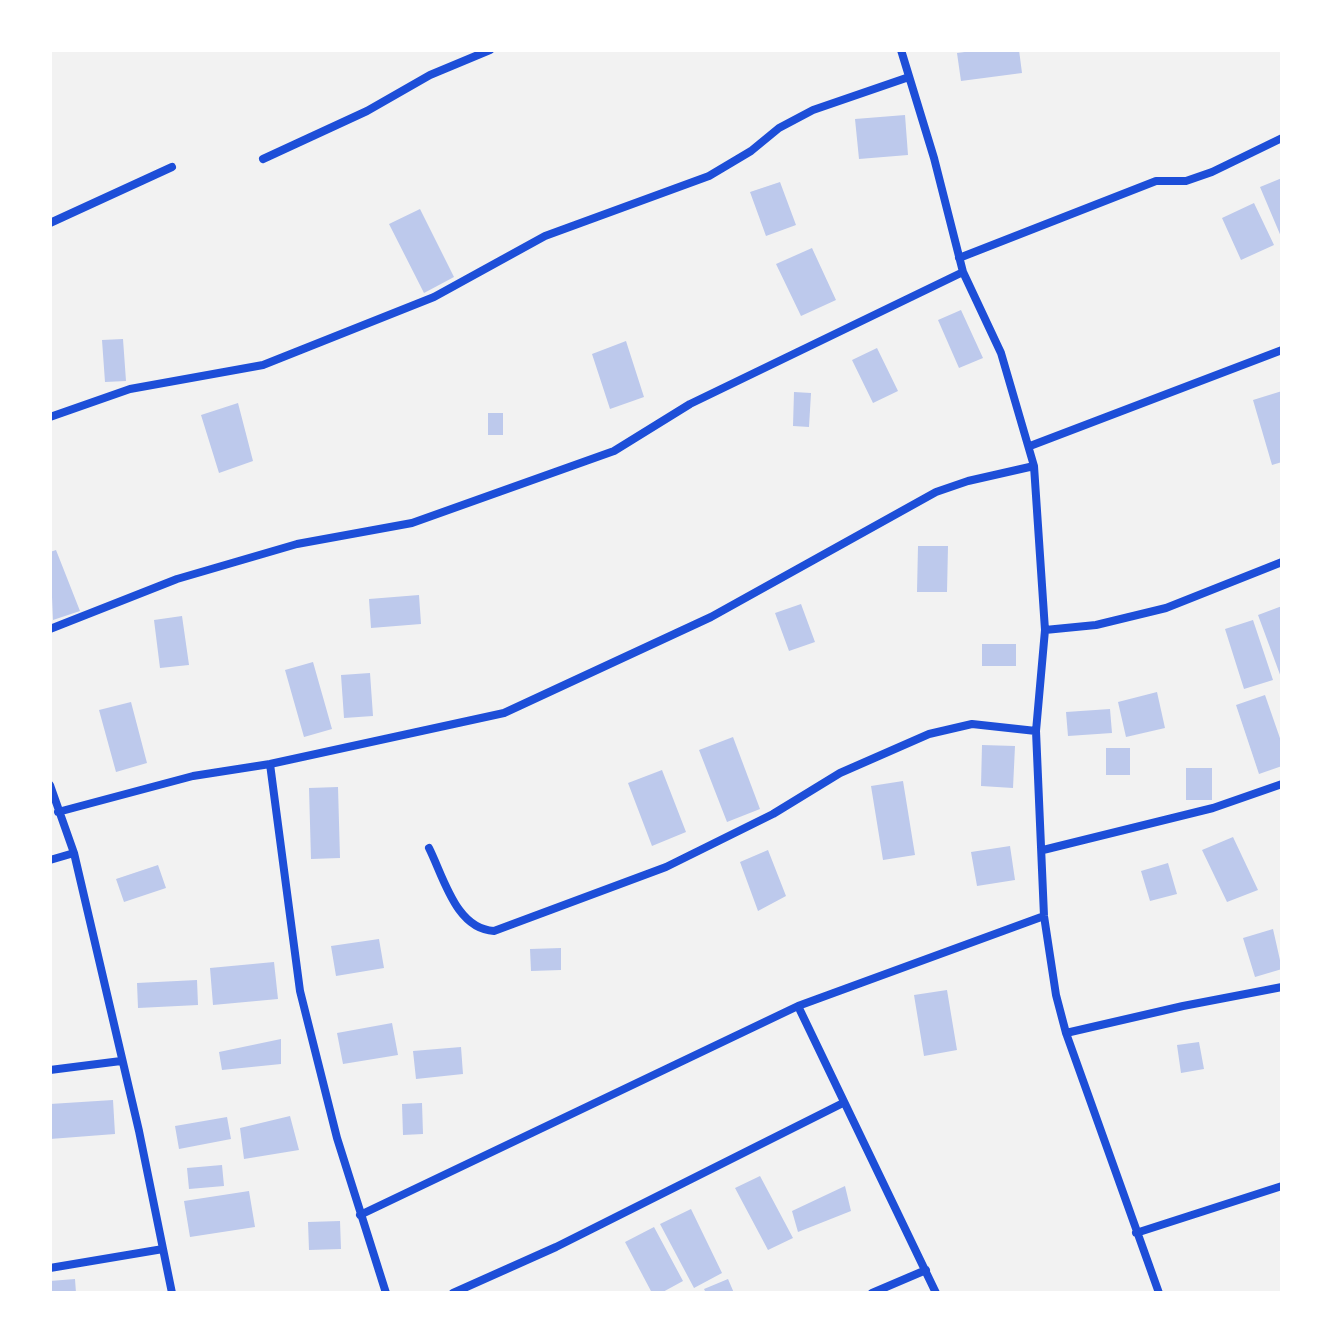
<!DOCTYPE html>
<style>
body{margin:0}
#map{position:relative;width:1332px;height:1343px;overflow:hidden;background:#f2f2f2;font-family:Mulish,sans-serif}
canvas{display:block}
.frame{position:absolute;inset:0;border:52px solid #fff;pointer-events:none}
</style>
<div id="map">
<canvas width="1332" height="1343"></canvas>
<div class="frame"></div>
</div>
<script>
const c = document.querySelector('canvas').getContext('2d');
c.lineJoin = 'round';
function fill(path, color) { c.fillStyle = color; c.fill(path, 'evenodd'); }
function trace(path, color, width, dash) { c.strokeStyle = color; c.lineWidth = width; c.lineCap = dash ? 'butt' : 'round'; c.setLineDash(dash || []); c.stroke(path); }
fill(new Path2D(`
 M 980,50 L 1019,50 L 1022,73 L 961,81 L 957,53 Z
 M 905,115 L 908,155 L 859,159 L 855,119 Z
 M 1282,178 L 1282,239 L 1260,187 Z
 M 780,182 L 796,225 L 766,236 L 750,192 Z
 M 1254,203 L 1274,245 L 1241,260 L 1222,218 Z
 M 420,209 L 454,277 L 424,293 L 389,224 Z
 M 812,248 L 836,300 L 801,316 L 776,264 Z
 M 961,310 L 983,358 L 959,368 L 938,320 Z
 M 123,339 L 126,381 L 105,382 L 102,340 Z
 M 626,341 L 644,397 L 610,409 L 592,354 Z
 M 877,348 L 898,391 L 873,403 L 852,360 Z
 M 1282,391 L 1282,462 L 1272,465 L 1253,400 Z
 M 794,392 L 811,393 L 809,427 L 793,426 Z
 M 238,403 L 253,461 L 219,473 L 201,415 Z
 M 488,413 L 503,413 L 503,435 L 488,435 Z
 M 918,546 L 948,546 L 947,592 L 917,592 Z
 M 56,550 L 80,611 L 53,620 L 50,552 Z
 M 419,595 L 421,624 L 371,628 L 369,599 Z
 M 801,604 L 815,642 L 789,651 L 775,613 Z
 M 1282,606 L 1282,680 L 1258,615 Z
 M 182,616 L 189,665 L 160,668 L 154,620 Z
 M 1253,620 L 1273,680 L 1244,689 L 1225,629 Z
 M 982,644 L 1016,644 L 1016,666 L 982,666 Z
 M 313,662 L 332,729 L 304,737 L 285,670 Z
 M 370,673 L 373,716 L 344,718 L 341,675 Z
 M 1157,692 L 1165,728 L 1126,737 L 1118,702 Z
 M 1265,695 L 1282,744 L 1282,766 L 1259,774 L 1236,705 Z
 M 131,702 L 147,763 L 116,772 L 99,710 Z
 M 1110,709 L 1112,733 L 1068,736 L 1066,712 Z
 M 733,737 L 760,809 L 727,822 L 699,750 Z
 M 982,745 L 1015,746 L 1013,788 L 981,786 Z
 M 1106,748 L 1130,748 L 1130,775 L 1106,775 Z
 M 1186,768 L 1212,768 L 1212,800 L 1186,800 Z
 M 662,770 L 686,832 L 652,846 L 628,783 Z
 M 903,781 L 915,855 L 883,860 L 871,786 Z
 M 338,787 L 340,858 L 311,859 L 309,788 Z
 M 1233,837 L 1258,890 L 1227,902 L 1202,850 Z
 M 1010,846 L 1015,880 L 977,886 L 971,852 Z
 M 768,850 L 786,896 L 758,911 L 740,862 Z
 M 1168,863 L 1177,894 L 1150,901 L 1141,871 Z
 M 158,865 L 166,888 L 124,902 L 116,879 Z
 M 1273,929 L 1282,969 L 1255,977 L 1243,938 Z
 M 379,939 L 384,968 L 336,976 L 331,946 Z
 M 561,948 L 561,970 L 531,971 L 530,949 Z
 M 274,962 L 278,999 L 213,1005 L 210,968 Z
 M 197,980 L 198,1005 L 138,1008 L 137,983 Z
 M 947,990 L 957,1050 L 924,1056 L 914,995 Z
 M 392,1023 L 398,1055 L 343,1064 L 337,1033 Z
 M 281,1039 L 281,1064 L 222,1070 L 219,1052 Z
 M 1199,1042 L 1204,1069 L 1181,1073 L 1177,1045 Z
 M 461,1047 L 463,1074 L 416,1079 L 413,1051 Z
 M 113,1100 L 115,1134 L 50,1139 L 50,1104 Z
 M 422,1103 L 423,1134 L 403,1135 L 402,1104 Z
 M 290,1116 L 299,1150 L 244,1159 L 240,1128 Z
 M 227,1117 L 231,1139 L 179,1149 L 175,1126 Z
 M 222,1165 L 224,1186 L 189,1189 L 187,1168 Z
 M 760,1176 L 793,1238 L 768,1250 L 735,1188 Z
 M 845,1186 L 851,1211 L 798,1232 L 792,1211 Z
 M 249,1191 L 255,1227 L 190,1237 L 184,1201 Z
 M 691,1209 L 722,1273 L 694,1288 L 660,1224 Z
 M 340,1221 L 341,1249 L 309,1250 L 308,1222 Z
 M 654,1227 L 683,1281 L 661,1293 L 652,1293 L 625,1242 Z
 M 75,1279 L 76,1293 L 50,1293 L 50,1281 Z
 M 728,1279 L 734,1293 L 706,1293 L 704,1289 Z`), '#bdc9ec');
trace(new Path2D(`
 M 901,50 L 934,158 L 963,272 L 1001,353 L 1034,466 L 1045,630 L 1036,731 L 1044,916 L 1056,995 L 1066,1033 L 1159,1293
 M 263,159 L 367,111 L 430,75 L 490,50
 M 50,223 L 172,167
 M 959,258 L 1156,181 L 1186,181 L 1212,172 L 1282,138
 M 50,417 L 130,389 L 263,365 L 434,297 L 545,236 L 709,176 L 751,151 L 779,128 L 813,110 L 909,77
 M 1030,446 L 1282,350
 M 50,629 L 177,579 L 297,544 L 412,523 L 614,451 L 690,404 L 963,272
 M 1045,630 L 1096,625 L 1166,608 L 1282,562
 M 270,764 L 300,991 L 337,1138 L 386,1293
 M 50,785 L 74,853 L 139,1131 L 172,1293
 M 58,812 L 193,776 L 270,764 L 504,713 L 711,617 L 936,492 L 968,481 L 1034,466
 M 429,848 C 444,878 456,929 494,931 L 666,867 L 773,814 L 840,773 L 929,734 L 972,724 L 1036,731
 M 1043,850 L 1213,808 L 1282,784
 M 50,860 L 74,853
 M 798,1006 L 936,1293
 M 1066,1033 L 1183,1006 L 1282,987
 M 50,1070 L 121,1061
 M 360,1215 L 798,1006 L 1044,916
 M 1136,1233 L 1282,1186
 M 50,1268 L 163,1249
 M 453,1293 L 556,1247 L 843,1103
 M 872,1293 L 926,1270`), '#1d4ed8', 8);
</script>
